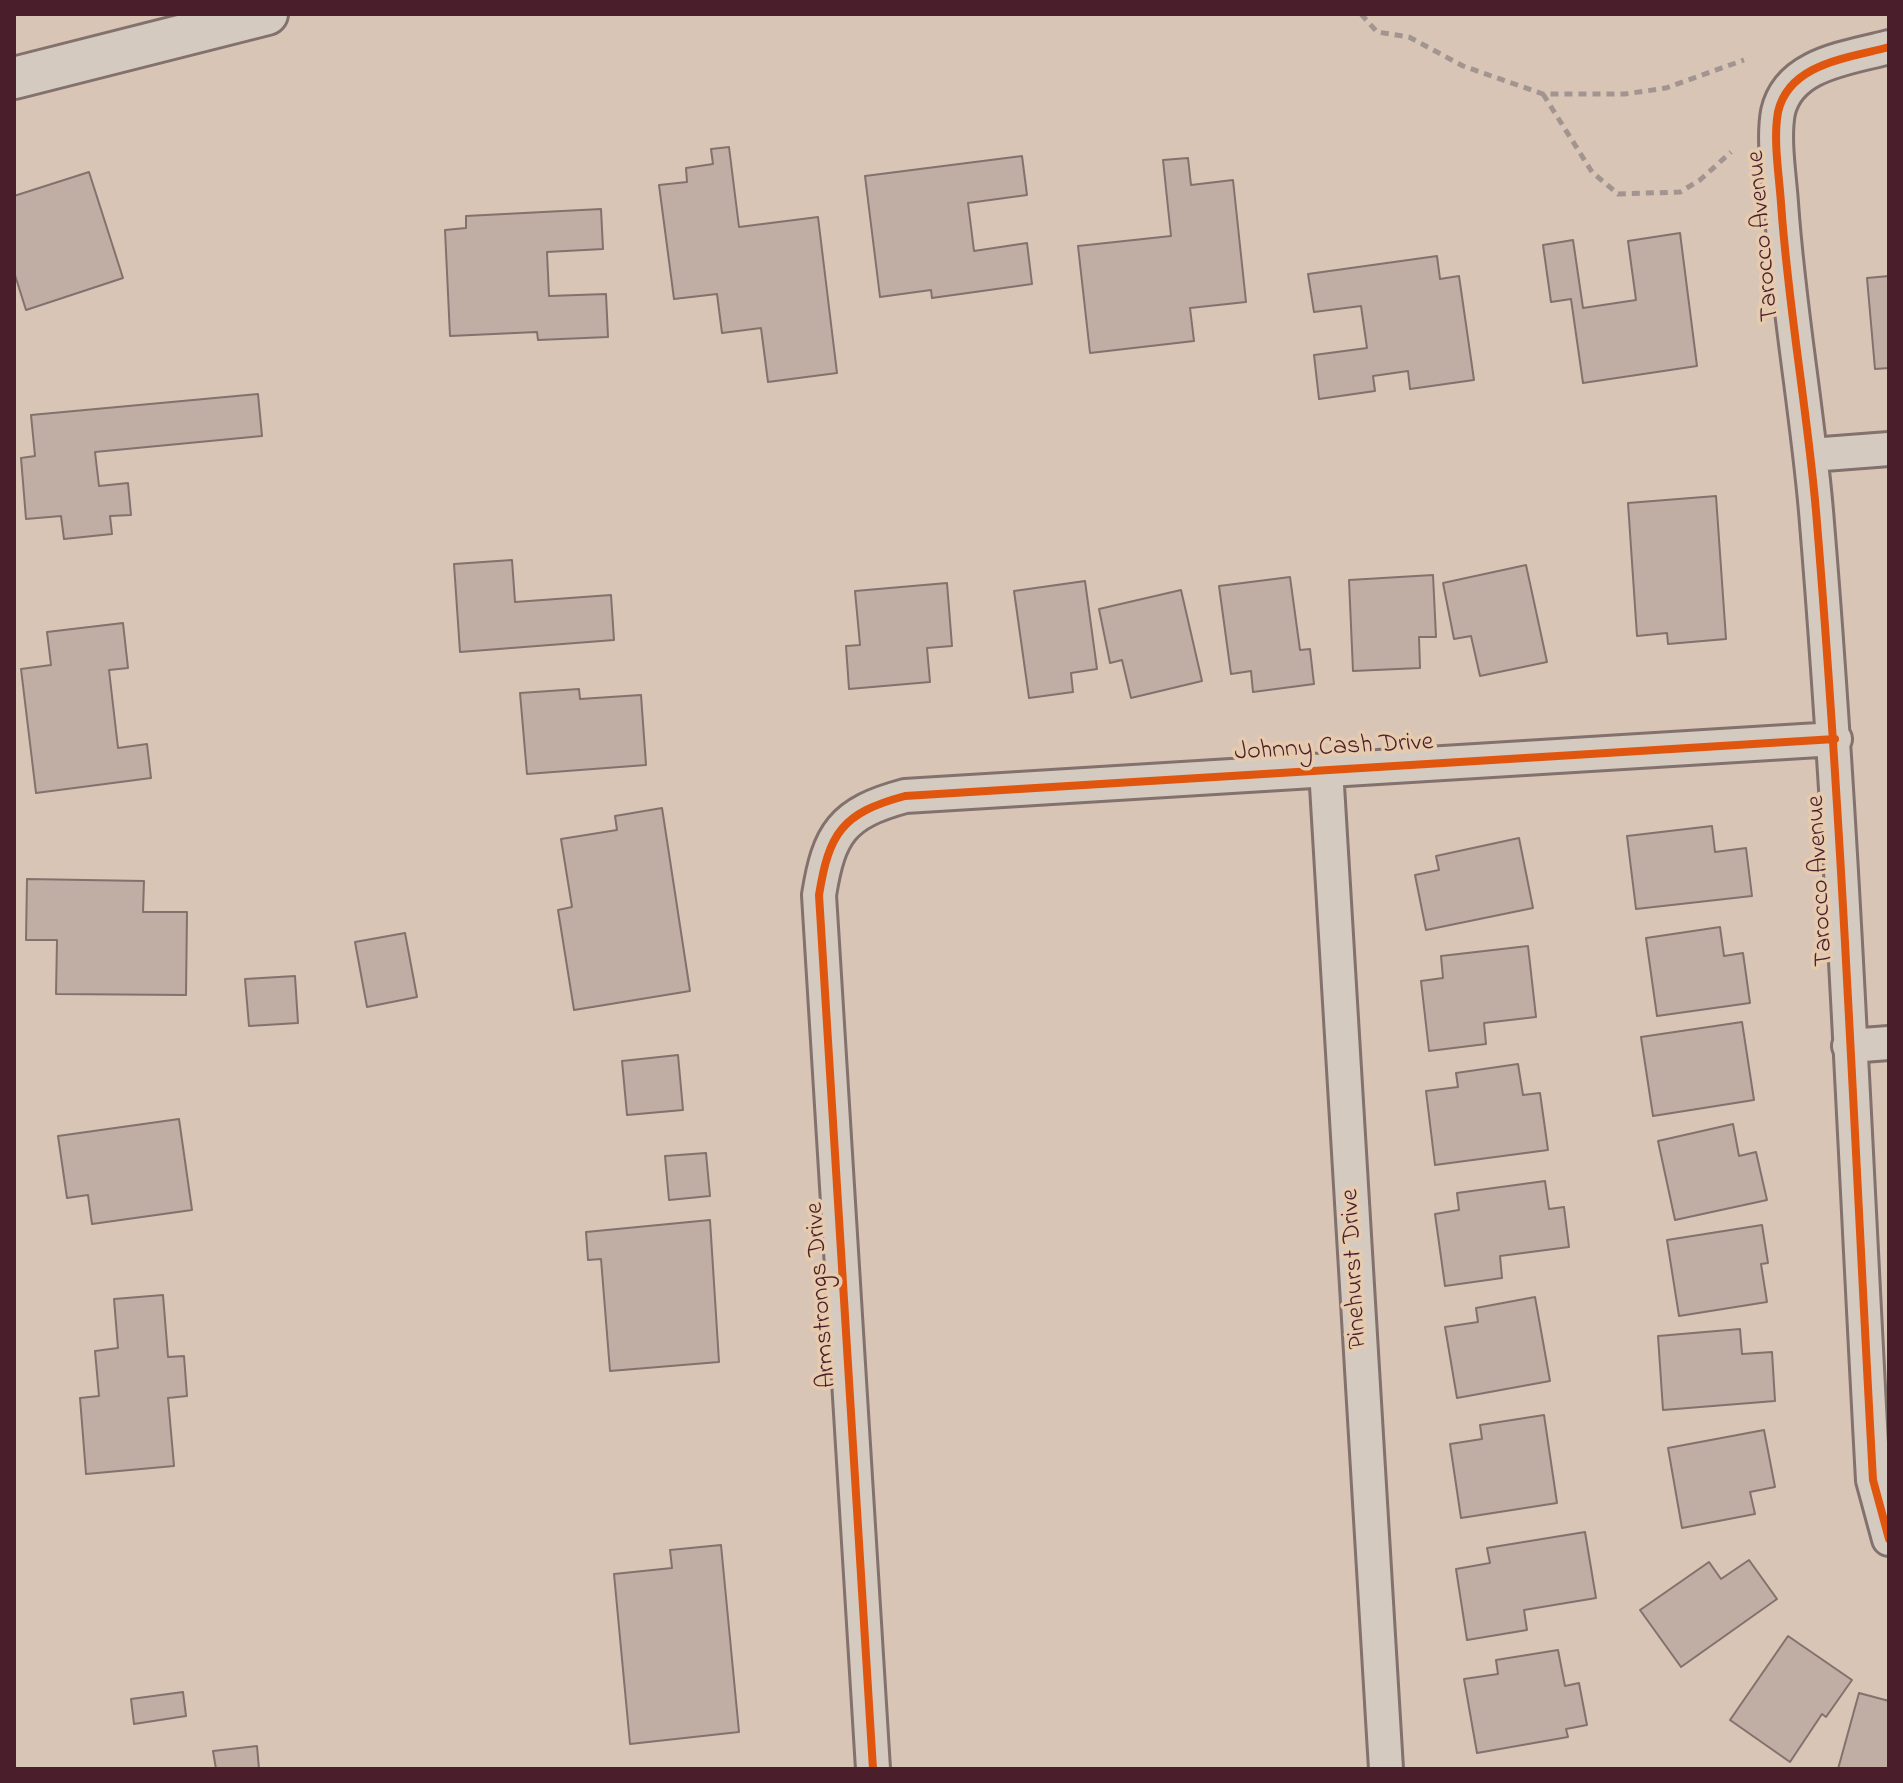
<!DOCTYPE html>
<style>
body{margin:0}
#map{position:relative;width:1903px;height:1783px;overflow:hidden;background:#d8c5b6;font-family:"Indie Flower",sans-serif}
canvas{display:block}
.frame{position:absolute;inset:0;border:16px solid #4a1f2b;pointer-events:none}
</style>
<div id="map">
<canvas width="1903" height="1783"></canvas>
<div class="frame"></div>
</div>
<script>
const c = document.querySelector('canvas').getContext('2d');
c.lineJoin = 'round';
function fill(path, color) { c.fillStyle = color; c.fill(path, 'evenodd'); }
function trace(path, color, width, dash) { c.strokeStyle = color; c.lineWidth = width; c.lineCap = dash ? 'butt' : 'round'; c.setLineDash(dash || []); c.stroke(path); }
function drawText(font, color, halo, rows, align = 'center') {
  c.font = font + ' "Indie Flower",sans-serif'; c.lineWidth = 7; c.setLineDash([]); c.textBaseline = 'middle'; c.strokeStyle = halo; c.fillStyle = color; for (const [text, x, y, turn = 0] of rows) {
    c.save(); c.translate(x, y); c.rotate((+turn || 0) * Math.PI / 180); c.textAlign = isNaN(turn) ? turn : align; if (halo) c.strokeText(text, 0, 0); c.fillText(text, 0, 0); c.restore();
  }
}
const building = new Path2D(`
 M 729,147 L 739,227 L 818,217 L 837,373 L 768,382 L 761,328 L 722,333 L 717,294 L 674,299 L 659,185 L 687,182 L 686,168 L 713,164 L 711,149 Z
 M 1022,156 L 1027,195 L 968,203 L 974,251 L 1027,243 L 1032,284 L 932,298 L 931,290 L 880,297 L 865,176 Z
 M 1188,158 L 1191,185 L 1233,180 L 1246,302 L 1190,308 L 1194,341 L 1090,353 L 1078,246 L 1171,236 L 1163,160 Z
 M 89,172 L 123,278 L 26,310 L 14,272 L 14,196 Z
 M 601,209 L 603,249 L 547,252 L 549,296 L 606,294 L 608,337 L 538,340 L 537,332 L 450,336 L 445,230 L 466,228 L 466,216 Z
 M 1680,233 L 1697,366 L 1583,383 L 1571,299 L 1551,302 L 1543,245 L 1573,240 L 1583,308 L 1636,300 L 1628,241 Z
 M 1437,256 L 1440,279 L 1459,276 L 1474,380 L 1410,389 L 1408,371 L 1373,376 L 1375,391 L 1319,399 L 1314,355 L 1367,348 L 1361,306 L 1314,312 L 1308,274 Z
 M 1889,276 L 1889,368 L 1875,369 L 1867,278 Z
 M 258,394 L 262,436 L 95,452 L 99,486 L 128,483 L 131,515 L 110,516 L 112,534 L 64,539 L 61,516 L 26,519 L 21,458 L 35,456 L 31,415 Z
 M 1716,496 L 1726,639 L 1668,644 L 1667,633 L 1637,636 L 1628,503 Z
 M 512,560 L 515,602 L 611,595 L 614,640 L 460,652 L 454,564 Z
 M 1526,565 L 1547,662 L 1480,676 L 1471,636 L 1454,639 L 1443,583 Z
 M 1433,575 L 1436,637 L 1419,637 L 1420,668 L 1353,671 L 1349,580 Z
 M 1290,577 L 1300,650 L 1310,649 L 1314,684 L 1253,692 L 1251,671 L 1231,674 L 1219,586 Z
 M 1085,581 L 1097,669 L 1071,673 L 1073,692 L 1029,698 L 1014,591 Z
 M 947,583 L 952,646 L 927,648 L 930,682 L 849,689 L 846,646 L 860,645 L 855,591 Z
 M 1181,590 L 1202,681 L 1131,698 L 1122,660 L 1110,663 L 1099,609 Z
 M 123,623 L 128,668 L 109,670 L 118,748 L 147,744 L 151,778 L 36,793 L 21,669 L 51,665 L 47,632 Z
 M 579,689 L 580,699 L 641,695 L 646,765 L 527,774 L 520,693 Z
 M 662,808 L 690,991 L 574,1010 L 558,910 L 572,907 L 561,839 L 617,830 L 615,816 Z
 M 1712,826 L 1715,852 L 1746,848 L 1752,896 L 1636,909 L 1627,836 Z
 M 1519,838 L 1533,908 L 1426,930 L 1415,875 L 1439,870 L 1436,856 Z
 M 27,879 L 144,881 L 143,912 L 187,912 L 186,995 L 56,994 L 57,940 L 26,940 Z
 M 1720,927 L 1724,956 L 1743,953 L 1750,1003 L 1657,1016 L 1646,938 Z
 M 405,933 L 417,997 L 367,1007 L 355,942 Z
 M 1528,946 L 1536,1017 L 1484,1023 L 1486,1044 L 1429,1051 L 1421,981 L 1443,978 L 1441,956 Z
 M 295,976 L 298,1023 L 249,1026 L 245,979 Z
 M 1742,1022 L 1754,1100 L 1653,1116 L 1641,1037 Z
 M 678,1055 L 683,1110 L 627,1115 L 622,1061 Z
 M 1518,1064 L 1523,1095 L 1540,1093 L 1548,1150 L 1435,1165 L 1426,1091 L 1458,1087 L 1456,1073 Z
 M 179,1119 L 192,1210 L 92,1224 L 88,1195 L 67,1198 L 58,1136 Z
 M 1733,1124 L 1739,1156 L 1756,1152 L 1767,1200 L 1675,1220 L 1658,1141 Z
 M 706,1153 L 710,1196 L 669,1200 L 665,1156 Z
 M 1545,1181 L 1549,1209 L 1564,1207 L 1569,1247 L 1500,1256 L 1502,1278 L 1445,1286 L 1435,1214 L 1459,1210 L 1457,1193 Z
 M 710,1220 L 719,1362 L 610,1371 L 601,1259 L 588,1260 L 586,1232 Z
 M 1762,1225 L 1768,1263 L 1761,1264 L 1767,1302 L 1679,1316 L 1667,1240 Z
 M 163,1295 L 168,1357 L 184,1356 L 187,1396 L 168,1398 L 174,1466 L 86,1474 L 80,1398 L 99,1396 L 95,1351 L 118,1348 L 114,1299 Z
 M 1535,1297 L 1550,1381 L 1457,1398 L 1445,1327 L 1478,1322 L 1476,1308 Z
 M 1740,1329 L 1742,1354 L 1772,1352 L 1775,1401 L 1663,1410 L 1658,1336 Z
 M 1544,1415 L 1557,1503 L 1461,1518 L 1450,1444 L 1482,1439 L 1480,1425 Z
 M 1764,1430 L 1775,1487 L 1750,1492 L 1755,1514 L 1682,1528 L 1668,1448 Z
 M 1585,1532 L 1596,1598 L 1524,1610 L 1527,1630 L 1467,1640 L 1456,1569 L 1490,1563 L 1487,1548 Z
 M 721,1545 L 739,1732 L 630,1744 L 614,1574 L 672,1568 L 670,1550 Z
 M 1749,1560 L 1777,1599 L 1681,1667 L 1640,1610 L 1709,1562 L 1721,1579 Z
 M 1788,1636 L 1852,1680 L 1826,1717 L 1822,1714 L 1790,1762 L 1730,1720 Z
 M 1558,1650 L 1565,1686 L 1579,1683 L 1587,1725 L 1566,1729 L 1568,1737 L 1477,1753 L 1464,1679 L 1498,1674 L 1496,1660 Z
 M 183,1692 L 186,1716 L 134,1724 L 131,1699 Z
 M 1859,1693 L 1889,1701 L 1889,1769 L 1838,1769 Z
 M 257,1746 L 259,1769 L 216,1769 L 213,1751 Z`);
fill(building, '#c0ada3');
trace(building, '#82716d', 2);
const minor = new Path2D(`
 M 1889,47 C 1849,58 1789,63 1778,112 C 1773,140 1779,174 1781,203 C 1788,306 1807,408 1816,511 C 1843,834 1855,1157 1873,1480 L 1889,1539
 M 1811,455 L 1889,449
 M 1326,769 L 1386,1769
 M 1849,1046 L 1889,1043
 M 873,1769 L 819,895 C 829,833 842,813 905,796 L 1835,739`);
const tertiary = new Path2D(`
 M 14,78 L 267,14`);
trace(minor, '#82716d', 38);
trace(tertiary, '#82716d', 46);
trace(new Path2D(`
 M 1361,14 L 1377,32 L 1409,37 L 1463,66 L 1543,94 L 1625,94 L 1666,88 L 1744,60
 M 1543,94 L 1592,172 L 1618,194 L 1680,192 L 1700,180 L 1731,152`), '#a29590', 5, [8, 6]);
trace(minor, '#d5cabf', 32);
trace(tertiary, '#d5cabf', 40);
trace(new Path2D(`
 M 1889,47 C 1849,58 1789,63 1778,112 C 1773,140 1779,174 1781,203 C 1788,306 1807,408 1816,511 C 1843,834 1855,1157 1873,1480 L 1889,1539
 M 873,1769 L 819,895 C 829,833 842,813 905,796 L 1835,739`), '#e0560e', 8);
drawText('26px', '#4a1f2b', '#e7cbae', [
 ["Tarocco Avenue",1765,236,-95],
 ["Johnny Cash Drive",1334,749,-3],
 ["Tarocco Avenue",1822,881,-93],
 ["Pinehurst Drive",1356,1269,-93],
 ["Armstrongs Drive",823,1295,-94]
]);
</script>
